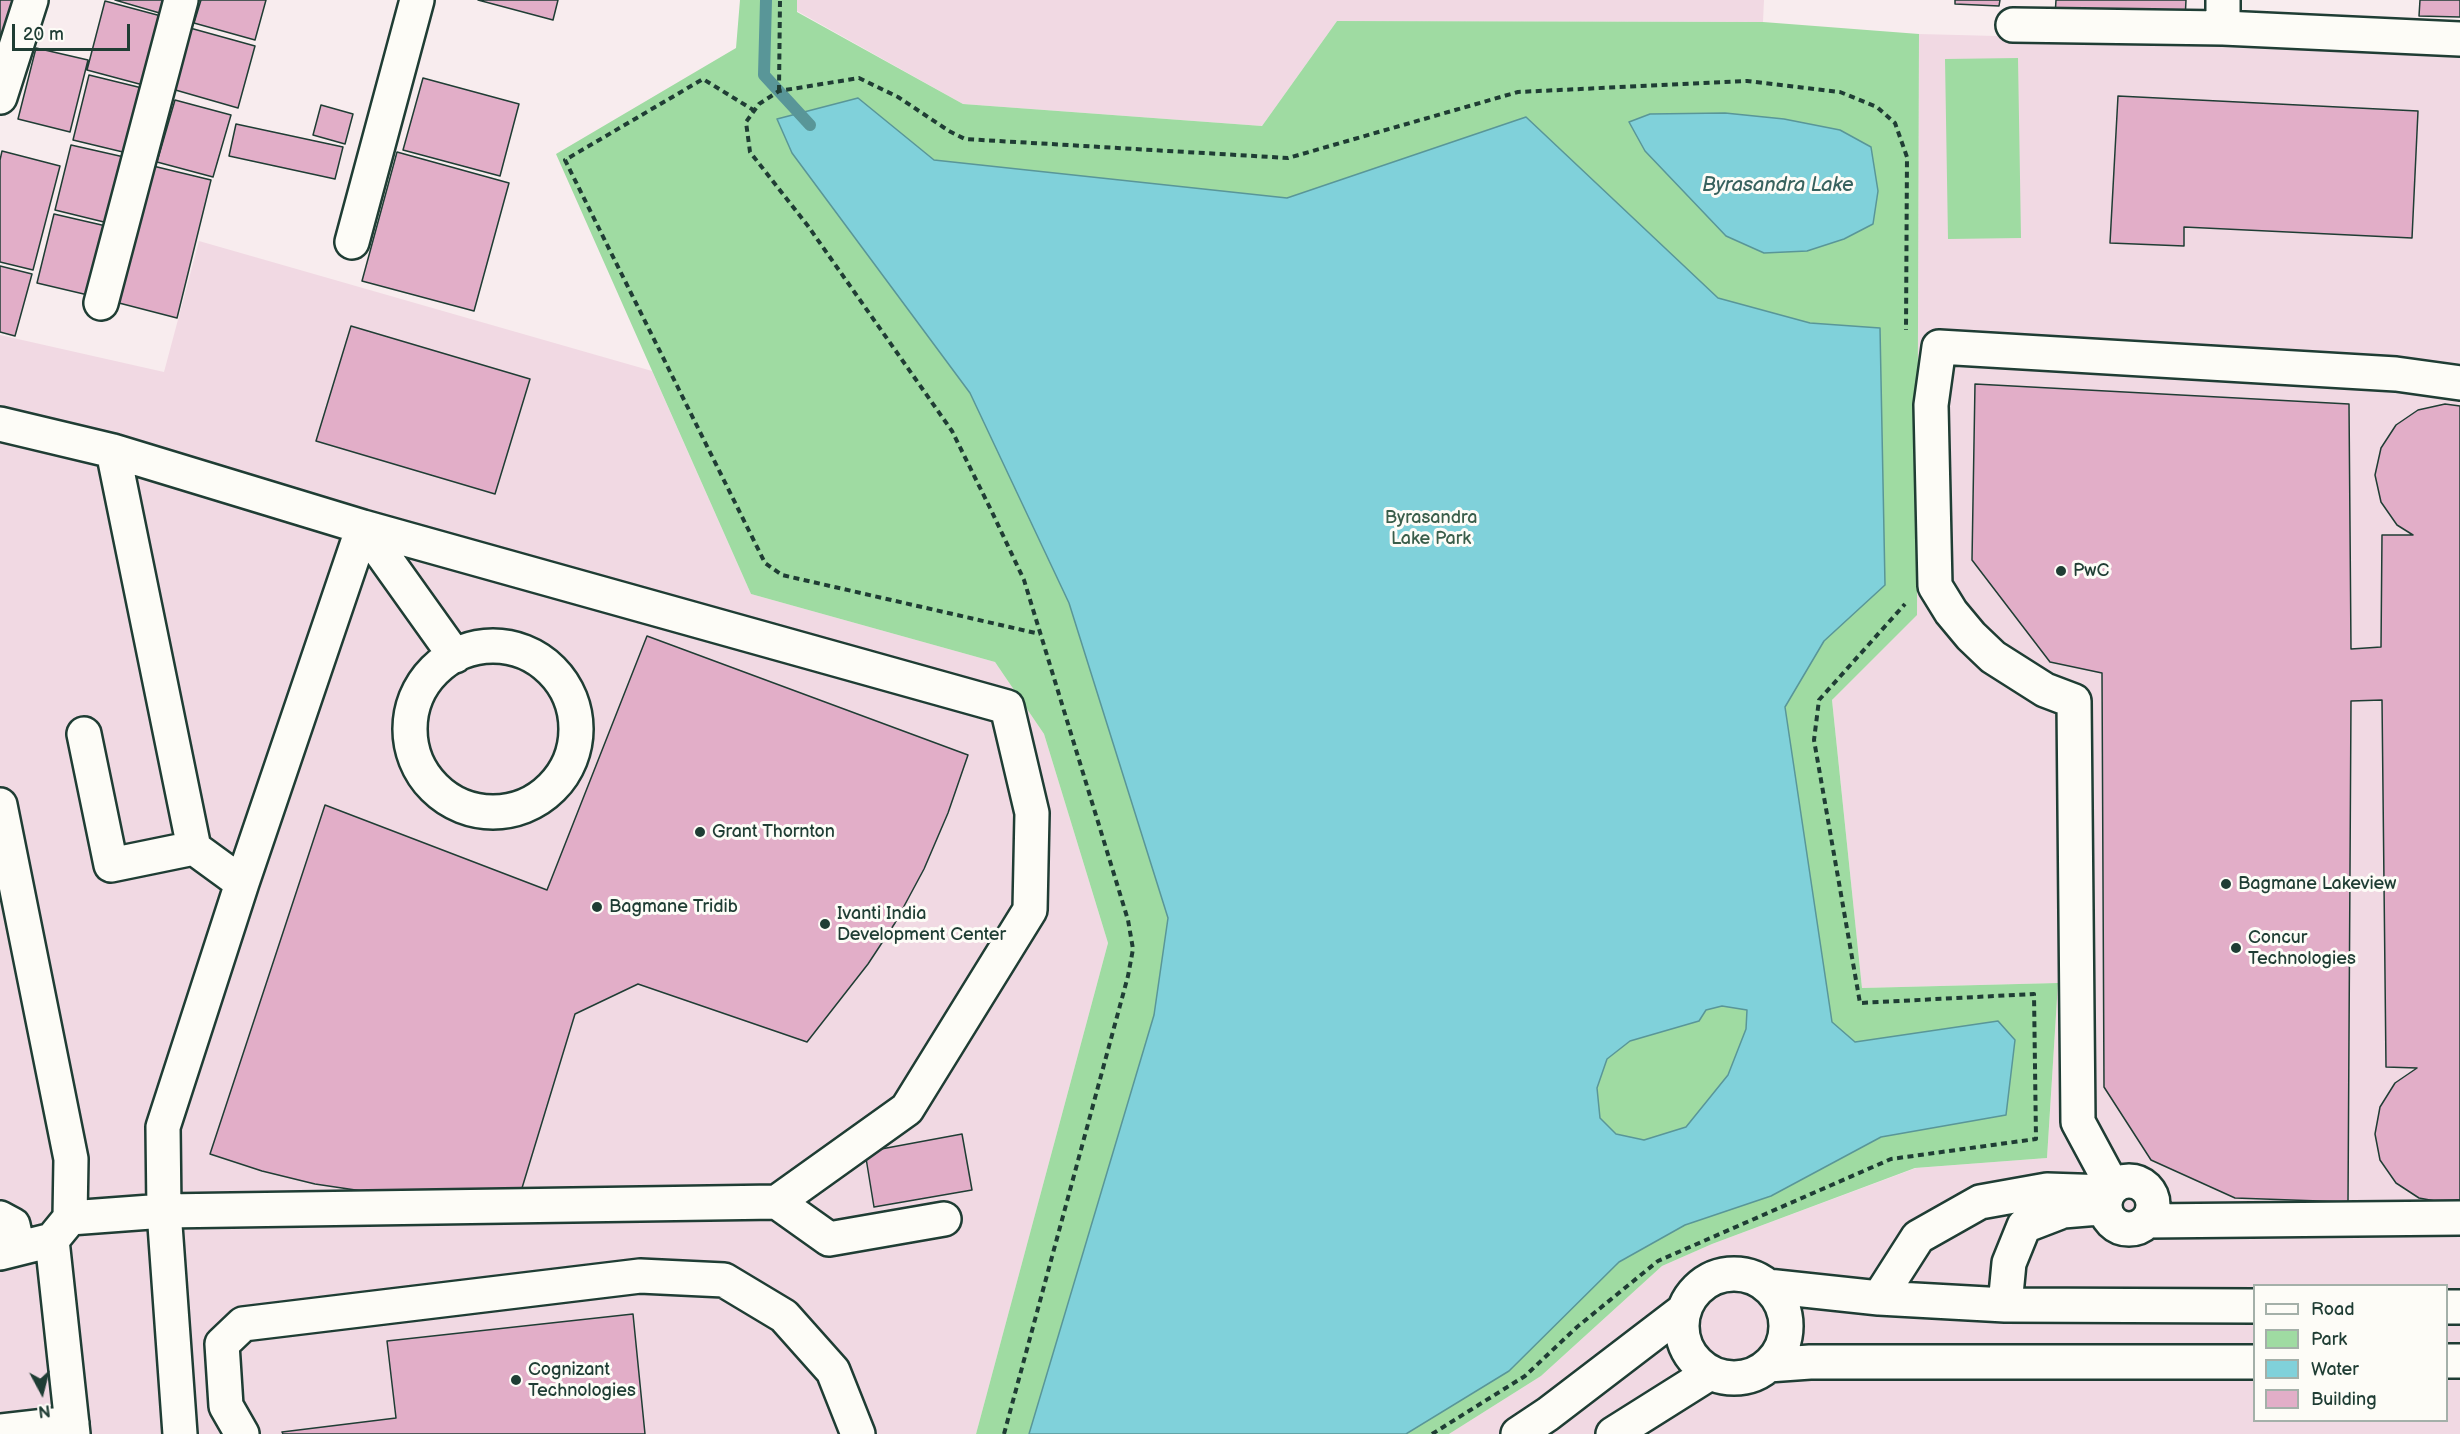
<!DOCTYPE html>
<style>
body{margin:0}
#map{position:relative;width:2460px;height:1434px;overflow:hidden;background:#f8ecee;font-family:"Balsamiq Sans",sans-serif}
canvas{display:block}
.legend{position:absolute;left:2253px;top:1284px;width:195px;height:138px;box-sizing:border-box;background:#fdfcf7;border:2px solid #a4b0a9;margin:0;padding:8px 10px;list-style:none;font-size:18px;color:#1f3d34}
.legend li{display:flex;align-items:center;gap:12px;height:30px}
.legend b{width:30px;border:2px solid #a4b0a9}
.north{position:absolute;left:12px;top:1362px;width:60px;height:60px;-webkit-text-stroke:4px #fdfcf7;paint-order:stroke;rotate:173deg;font-size:16px;font-weight:700;line-height:24px;text-align:center;color:#1f3d34}
.north::after{content:'';display:block;margin:auto;width:21px;height:27px;background:#1f3d34;clip-path:polygon(50% 0,100% 100%,50% 72%,0 100%)}
.scale{position:absolute;left:12px;top:24px;width:118px;height:27px;box-sizing:border-box;border:3px solid #1f3d34;border-top:0;padding-left:8px;font-size:18px;line-height:21px;white-space:nowrap;color:#1f3d34;-webkit-text-stroke:4px #fdfcf7;paint-order:stroke}
</style>
<div id="map">
<canvas width="2460" height="1434"></canvas>
<ul class="legend">
<li><b style="height:8px;background:#fdfcf7"></b>Road</li>
<li><b style="height:16px;background:#9fdba2"></b>Park</li>
<li><b style="height:16px;background:#80d1da"></b>Water</li>
<li><b style="height:16px;background:#e2aec8"></b>Building</li>
</ul>
<div class="north">N</div>
<div class="scale">20 m</div>
</div>
<script>
const c = document.querySelector('canvas').getContext('2d');
c.lineJoin = 'round';
function fill(path, color) { c.fillStyle = color; c.fill(path, 'evenodd'); }
function trace(path, color, width, dash) { c.strokeStyle = color; c.lineWidth = width; c.lineCap = dash ? 'butt' : 'round'; c.setLineDash(dash || []); c.stroke(path); }
function drawText(font, color, halo, rows, align = 'center') {
  c.font = font + ' "Balsamiq Sans",sans-serif'; c.lineWidth = 6; c.setLineDash([]); c.textBaseline = 'middle'; c.strokeStyle = halo; c.fillStyle = color; for (const [text, x, y, turn = 0] of rows) {
    c.save(); c.translate(x, y); c.rotate((+turn || 0) * Math.PI / 180); c.textAlign = isNaN(turn) ? turn : align; if (halo) c.strokeText(text, 0, 0); c.fillText(text, 0, 0); c.restore();
  }
}
fill(new Path2D(`
 M 797,0 L 1764,0 L 1763,22 L 1337,21 L 1262,126 L 963,104 L 797,11 Z
 M 1919,34 L 2460,48 L 2460,1434 L 1449,1434 L 1541,1376 L 1662,1266 L 1712,1244 L 1916,1168 L 2047,1158 L 2058,983 L 1862,988 L 1832,700 L 1917,614 ZM 2254,1286 L 2446,1286 L 2446,1420 L 2254,1420 Z
 M 199,241 L 652,371 L 751,594 L 995,662 L 1044,734 L 1108,943 L 976,1434 L 0,1434 L 0,335 L 164,372 Z`), '#f1d9e3');
fill(new Path2D(`
 M 740,0 L 797,0 L 797,12 L 963,104 L 1262,126 L 1337,21 L 1763,22 L 1919,34 L 1917,615 L 1832,700 L 1862,988 L 2058,983 L 2047,1158 L 1915,1168 L 1712,1244 L 1662,1266 L 1541,1376 L 1449,1434 L 976,1434 L 1108,943 L 1044,734 L 995,662 L 751,594 L 556,154 L 736,48 Z
 M 2018,58 L 2021,238 L 1948,239 L 1945,59 Z`), '#9fdba2');
const water = new Path2D(`
 M 858,98 L 934,160 L 1287,198 L 1526,117 L 1718,298 L 1810,323 L 1880,328 L 1885,585 L 1824,641 L 1785,707 L 1832,1022 L 1855,1042 L 1998,1021 L 2015,1040 L 2006,1115 L 1881,1137 L 1771,1196 L 1685,1225 L 1619,1262 L 1509,1371 L 1406,1434 L 1029,1434 L 1154,1015 L 1168,918 L 1069,603 L 970,393 L 792,153 L 777,119 ZM 1722,1006 L 1747,1010 L 1746,1029 L 1728,1075 L 1686,1127 L 1644,1140 L 1616,1134 L 1600,1118 L 1597,1088 L 1607,1059 L 1630,1041 L 1699,1021 L 1706,1010 Z
 M 1725,113 L 1784,119 L 1840,130 L 1871,147 L 1878,191 L 1873,224 L 1844,239 L 1807,251 L 1764,253 L 1726,236 L 1645,151 L 1629,122 L 1650,114 Z`);
fill(water, '#80d1da');
trace(water, '#599698', 1.5);
trace(new Path2D(`
 M 766,0 L 764,75 L 810,125`), '#599698', 12);
const building = new Path2D(`
 M 0,0 L 13,0 L 0,49 Z
 M 115,0 L 167,0 L 163,14 Z
 M 201,0 L 266,0 L 255,40 L 194,23 Z
 M 478,0 L 558,0 L 553,20 Z
 M 1955,0 L 2000,0 L 1999,6 L 1955,4 Z
 M 2056,0 L 2186,0 L 2185,21 L 2055,16 Z
 M 2420,0 L 2460,0 L 2460,17 L 2419,16 Z
 M 105,1 L 161,16 L 143,85 L 87,70 Z
 M 190,28 L 255,46 L 238,108 L 172,89 Z
 M 36,48 L 88,60 L 70,132 L 18,119 Z
 M 89,75 L 142,88 L 127,153 L 73,140 Z
 M 423,78 L 519,104 L 500,176 L 403,150 Z
 M 2118,96 L 2418,111 L 2412,238 L 2184,227 L 2184,246 L 2110,243 Z
 M 175,100 L 231,115 L 213,177 L 157,162 Z
 M 321,105 L 353,114 L 345,144 L 313,135 Z
 M 236,124 L 343,147 L 335,179 L 229,156 Z
 M 71,145 L 124,157 L 108,223 L 55,210 Z
 M 2,151 L 60,166 L 33,270 L 0,262 L 0,160 Z
 M 397,152 L 509,183 L 474,311 L 362,281 Z
 M 153,166 L 211,180 L 177,318 L 119,303 Z
 M 54,214 L 106,226 L 88,295 L 37,283 Z
 M 0,266 L 32,274 L 15,336 L 0,332 Z
 M 351,326 L 530,379 L 495,494 L 316,441 Z
 M 1975,384 L 2349,404 L 2351,649 L 2381,647 L 2382,535 L 2413,535 L 2397,525 L 2381,502 L 2375,475 L 2381,448 L 2396,425 L 2418,410 L 2445,404 L 2460,406 L 2460,1200 L 2446,1203 L 2419,1198 L 2396,1183 L 2380,1160 L 2375,1134 L 2380,1107 L 2395,1083 L 2417,1068 L 2386,1067 L 2382,700 L 2351,701 L 2348,1202 L 2235,1198 L 2151,1160 L 2104,1087 L 2102,673 L 2050,662 L 1972,560 Z
 M 647,636 L 968,755 L 948,813 L 924,869 L 895,923 L 868,964 L 807,1042 L 638,984 L 575,1014 L 522,1188 L 471,1193 L 369,1192 L 315,1184 L 262,1171 L 210,1154 L 325,805 L 547,890 Z
 M 962,1134 L 972,1190 L 874,1207 L 865,1152 Z
 M 633,1314 L 645,1434 L 283,1434 L 282,1432 L 396,1418 L 387,1341 Z`);
fill(building, '#e2aec8');
trace(building, '#1f3d34', 1.5);
const minor = new Path2D(`
 M 2223,0 L 2223,28 L 2460,39
 M 2013,25 L 2223,28
 M 0,97 L 31,0
 M 352,242 L 417,0
 M 101,303 L 181,0
 M 0,424 L 113,451 L 363,527 L 1007,707 L 1032,813 L 1030,910 L 907,1109 L 777,1202 L 164,1211 L 70,1218
 M 113,451 L 194,848 L 242,883
 M 363,527 L 455,656
 M410 729a83 83 0 1 1 166 0a83 83 0 1 1-166 0Z
 M 84,734 L 111,865 L 194,848
 M 0,805 L 71,1159 L 70,1218 L 52,1240 L 0,1253
 M2105 1205a24 24 0 1 1 48 0a24 24 0 1 1-48 0Z
 M 2113,1187 L 2078,1122 L 2074,701 L 2045,690 L 1993,657 L 1971,636 L 1951,612 L 1935,586 L 1931,405 L 1939,347 L 2396,374 L 2460,383
 M 777,1202 L 829,1239 L 944,1219
 M 0,1218 L 13,1225 L 18,1248
 M 2147,1221 L 2460,1218
 M 52,1240 L 73,1434
 M1682 1326a52 52 0 1 1 104 0a52 52 0 1 1-104 0Z
 M 1767,1286 L 1879,1298 L 2005,1305 L 2254,1306
 M 1879,1298 L 1918,1237 L 1980,1202 L 2047,1190 L 2108,1192
 M 2005,1305 L 2009,1263 L 2024,1226 L 2063,1211 L 2099,1208
 M 2446,1307 L 2460,1307
 M 2446,1361 L 2460,1361
 M 1768,1365 L 1810,1362 L 2254,1362
 M 0,1431 L 72,1423
 M 180,1434 L 164,1211 L 163,1127 L 242,883 L 363,527
 M 242,1434 L 226,1406 L 222,1344 L 243,1324 L 640,1276 L 724,1280 L 784,1316 L 833,1371 L 858,1434
 M 1518,1434 L 1548,1414 L 1684,1310
 M 1613,1434 L 1710,1373`);
trace(minor, '#1f3d34', 38);
trace(new Path2D(`
 M 779,91 L 780,0
 M 755,111 L 703,79 L 565,160 L 765,563 L 782,575 L 1040,634
 M 1004,1434 L 1128,976 L 1133,949 L 1128,920 L 1024,580 L 992,512 L 952,431 L 808,226 L 750,152 L 746,122 L 759,104 L 779,91 L 859,78 L 898,97 L 949,131 L 965,139 L 1288,158 L 1518,92 L 1747,81 L 1840,92 L 1877,107 L 1895,123 L 1907,157 L 1906,330
 M 1432,1434 L 1525,1376 L 1577,1327 L 1658,1261 L 1891,1159 L 2036,1139 L 2034,994 L 1860,1003 L 1814,740 L 1819,700 L 1905,604`), '#1f3d34', 4, [6, 4.5]);
trace(minor, '#fdfcf7', 33);
for (const [x, y, r, color] of [
 [2061,571,6,"#1f3d34"],
 [700,832,6,"#1f3d34"],
 [2226,884,6,"#1f3d34"],
 [597,907,6,"#1f3d34"],
 [825,924,6,"#1f3d34"],
 [2236,948,6,"#1f3d34"],
 [516,1380,6,"#1f3d34"]
]) { const dot = new Path2D(); dot.arc(x, y, r, 0, 2 * Math.PI); c.fillStyle = color; c.fill(dot); trace(dot, '#fdfcf7', 2); }
drawText('18px', '#395d4a', '#fdfcf7', [
 ["Byrasandra",1431,518],
 ["Lake Park",1431,539]
]);
drawText('18px', '#1f3d34', '#fdfcf7', [
 ["PwC",2073,571],
 ["Grant Thornton",712,832],
 ["Bagmane Lakeview",2238,884],
 ["Bagmane Tridib",609,907],
 ["Ivanti India",837,914],
 ["Development Center",837,935],
 ["Concur",2248,938],
 ["Technologies",2248,959],
 ["Cognizant",528,1370],
 ["Technologies",528,1391]
], 'left');
drawText('italic 20px', '#37625e', '#fdfcf7', [
 ["Byrasandra Lake",1778,186]
]);
</script>
